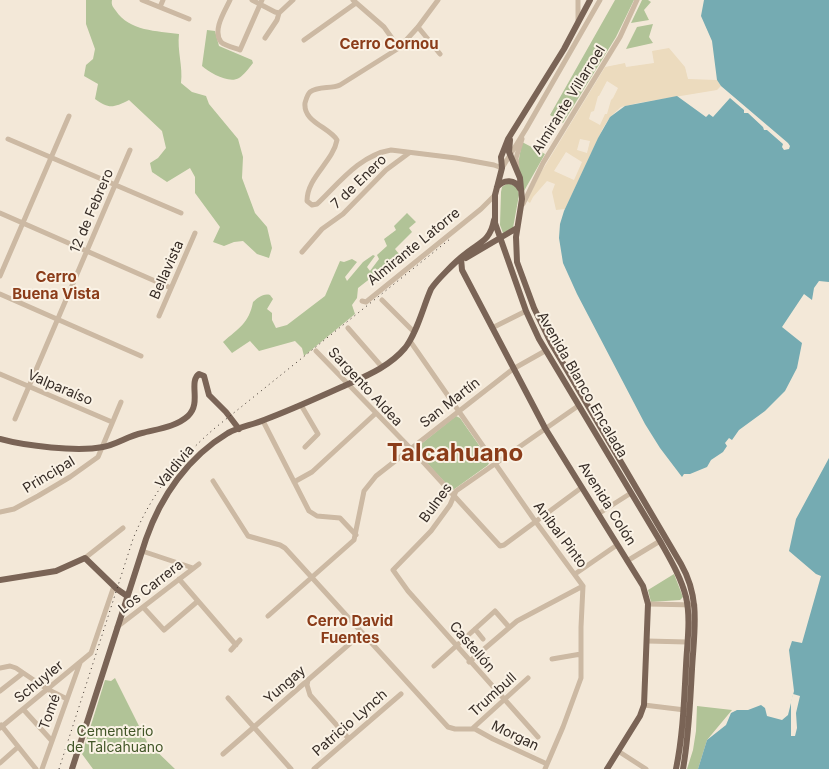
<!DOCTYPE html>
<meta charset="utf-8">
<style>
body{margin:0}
canvas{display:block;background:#f3e8d8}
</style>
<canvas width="829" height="769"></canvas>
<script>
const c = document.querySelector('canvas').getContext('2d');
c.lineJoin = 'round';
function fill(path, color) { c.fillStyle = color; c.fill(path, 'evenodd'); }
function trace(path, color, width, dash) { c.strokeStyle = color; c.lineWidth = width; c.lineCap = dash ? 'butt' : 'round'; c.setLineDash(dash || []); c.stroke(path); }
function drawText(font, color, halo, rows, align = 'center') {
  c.font = font + ' Inter,sans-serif'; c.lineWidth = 4; c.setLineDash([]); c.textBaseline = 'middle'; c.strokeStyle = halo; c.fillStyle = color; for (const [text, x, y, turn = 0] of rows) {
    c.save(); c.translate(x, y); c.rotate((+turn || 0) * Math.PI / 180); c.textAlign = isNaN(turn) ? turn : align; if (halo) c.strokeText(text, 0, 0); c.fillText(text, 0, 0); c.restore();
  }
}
fill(new Path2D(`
 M 86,0 L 112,0 C 111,5 113,7 116,11 C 129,31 157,31 179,34 C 177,51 183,66 181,83 L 192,92 L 206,96 L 209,104 L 238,139 L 243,157 L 242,178 L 255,213 L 267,227 L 272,248 L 269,258 L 257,254 L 243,241 L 234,242 L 224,246 L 213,242 L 220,227 L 195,193 L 195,177 L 190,168 L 167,182 L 152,172 L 150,163 L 158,158 L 166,148 L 162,131 L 129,100 C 113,108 109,109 95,99 L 98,84 L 84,76 L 86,65 L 93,59 L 95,49 L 86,24 Z
 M 615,0 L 634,0 L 616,37 L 563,123 L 550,115 Z
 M 642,0 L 648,0 L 651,2 L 644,10 L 649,20 L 631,23 Z
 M 653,24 L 649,37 L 653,43 L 626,49 L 637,27 Z
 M 207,30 L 215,31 L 219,46 L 252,60 L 253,63 C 249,68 244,75 239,78 C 229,84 210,73 202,66 Z
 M 522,142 L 545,154 L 524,191 L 518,164 Z
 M 508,183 L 517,187 L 519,195 L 513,228 L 503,233 L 500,225 L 501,192 L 502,187 Z
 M 407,213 L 416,222 L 409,228 L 412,232 L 395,249 L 399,254 L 385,267 L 358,288 L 357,298 L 352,305 L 355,314 L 304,356 L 302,348 L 295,341 L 259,351 L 250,341 L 232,353 L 223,342 C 239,328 249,323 253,302 C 258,298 263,293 270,295 L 273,299 L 267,309 L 272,313 L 272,320 L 276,328 L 287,325 L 325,296 L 340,261 L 344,262 L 352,259 L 357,262 L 345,277 L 347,281 L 363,262 L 373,255 L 375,256 L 367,267 L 370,271 L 379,259 L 377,255 L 387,246 L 384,239 L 396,230 L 394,226 Z
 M 456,416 L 460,418 L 490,461 L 488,465 L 453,490 L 451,489 L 416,451 L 416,448 Z
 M 674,574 L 683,597 L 680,600 L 651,602 L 648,590 Z
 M 115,678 L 147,742 L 175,769 L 93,769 L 82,754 L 105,680 L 111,681 Z
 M 697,706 L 732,710 L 707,740 L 698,769 L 687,769 L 693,750 L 696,731 Z`), '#b1c397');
fill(new Path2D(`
 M 669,48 L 685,67 L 688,79 L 717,80 L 721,86 L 717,90 L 638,103 L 621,107 L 610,117 L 603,128 L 565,209 L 556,210 L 552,192 L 555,184 L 547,181 L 533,197 L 530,203 L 527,201 L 540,174 L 605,67 L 625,63 L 626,67 L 654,63 L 652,51 ZM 607,81 L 618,88 L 613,98 L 611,100 L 607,114 L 605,114 L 600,125 L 589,119 L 591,112 L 594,111 L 598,96 L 599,96 ZM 580,139 L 590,141 L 587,153 L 577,150 ZM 566,152 L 582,162 L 574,180 L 554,171 Z`), '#ecdbbe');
fill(new Path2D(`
 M 704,0 L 829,0 L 829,282 L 819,281 L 814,288 L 812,300 L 804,294 L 782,327 L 802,343 L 797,368 L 785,391 L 765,411 L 739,430 L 732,440 L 729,438 L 725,443 L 727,446 L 723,452 L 711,460 L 707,467 L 690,474 L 684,474 L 682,477 L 660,448 L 645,424 L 577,294 L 563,263 L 559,238 L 560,224 L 564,211 L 598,138 L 610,117 L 625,106 L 677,96 L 706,117 L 709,114 L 713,117 L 730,98 L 744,110 L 744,113 L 748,113 L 763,127 L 764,130 L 767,130 L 783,144 L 782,147 L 784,150 L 789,149 L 790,146 L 788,143 L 721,86 L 717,80 L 712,41 L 701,16 Z
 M 829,458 L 829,769 L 698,769 L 707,740 L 726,725 L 731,713 L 737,710 L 748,710 L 761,705 L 765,708 L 767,716 L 782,720 L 788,715 L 794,691 L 789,650 L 792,641 L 802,643 L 821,576 L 816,574 L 789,551 L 796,519 Z`), '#75abb2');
fill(new Path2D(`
 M 793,694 L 800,696 L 796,713 L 797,728 L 795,736 L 791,736 L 791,701 Z`), '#f3e8d8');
trace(new Path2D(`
 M 142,0 L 189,19
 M 230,0 C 225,11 212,30 221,42 C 225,46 235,48 240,50 L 262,0
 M 252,0 L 275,12 L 279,13
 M 353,0 L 384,27 L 399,48
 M 438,0 L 418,27 L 399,48 L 340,85 C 331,89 318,86 310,92 C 307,95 306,100 305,103 C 303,122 329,127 337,140 C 333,162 307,177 307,201 L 312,205 L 317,204 C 339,183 360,155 391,150 L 456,158 L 494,165 L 502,168 L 526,129 L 600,0
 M 160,7 L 163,0
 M 578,20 L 578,0
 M 418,27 L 440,54
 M 265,38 L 277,20 L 279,13 L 293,0
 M 304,40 L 356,3
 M 8,139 L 181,213
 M 517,167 L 516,158 L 522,139
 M 523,204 L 543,163 L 620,37 L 637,0
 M 0,213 L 171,288
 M 302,252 L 322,229 L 343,214 L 386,170 L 409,153
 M 0,276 L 69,116
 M 0,294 L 141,356
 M 382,300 L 414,332
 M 362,301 L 366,302 L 481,209 L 495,195
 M 159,316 L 195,233
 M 348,328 L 382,367
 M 492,328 L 526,311
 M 410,341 L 533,518 L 583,586 L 581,627 L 581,678 L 563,727 L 545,769
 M 316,351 L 414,452 L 500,546 L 504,545 L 581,488
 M 0,374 L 112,422
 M 301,405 L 318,434 L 305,447
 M 15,419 L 130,150
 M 263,421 L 309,511 L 317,516 L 340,518 L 356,535
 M 213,481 L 248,536 L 280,545 L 285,548 L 448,727 L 455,729 L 475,729 L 493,739 L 547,764
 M 294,482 L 312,472 L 375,414
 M 0,512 L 14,509 L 38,496 L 70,477 L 98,457 L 121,402
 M 598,514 L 631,493
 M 142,551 L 193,568
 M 85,558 L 123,528
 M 627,561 L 660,541
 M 575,574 L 617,545
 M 179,579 L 236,645
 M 648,604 L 695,605
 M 143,607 L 164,630 L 198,601
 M 268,616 L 354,540 L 364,491 L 376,476 L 513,369 L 545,351
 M 117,627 L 199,564
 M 475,629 L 483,639
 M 647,641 L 687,642
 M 231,650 L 240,640
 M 552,659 L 581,654
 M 469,662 L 517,621 L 583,586
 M 434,666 L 495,611 L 509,627
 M 0,668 L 10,666 L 16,668 L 47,689 L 67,699
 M 308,680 L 307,685 L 310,695 L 349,739
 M 0,691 L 23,673
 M 228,698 L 291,769
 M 644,705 L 685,710
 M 23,709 L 52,741
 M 1,725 L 36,769
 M 0,728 L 91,653 L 114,586
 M 473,728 L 528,678
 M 538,737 L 408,591 L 393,570 L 431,531 L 450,505 L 456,491 L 578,406
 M 618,751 L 646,769
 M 223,754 L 362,633
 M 0,763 L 18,747
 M 42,769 L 80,663
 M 314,769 L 401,694`), '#ccb9a3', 5);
trace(new Path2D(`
 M 590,0 L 564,49 L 508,139 L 501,157 L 502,168 L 495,195 L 495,223 L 526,311 L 539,339 L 660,541 C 670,559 681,577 686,597 C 691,619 687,643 686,666 C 684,701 683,735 676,769
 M 510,140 L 509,152 L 520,178 L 522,199 L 516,237 L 517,262 L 534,308 L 551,343 L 681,564 C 701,599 694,631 692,669 C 690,704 689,735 683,769
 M 497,187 C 504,179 515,179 520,189
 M 461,258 L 462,270 L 545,428 L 643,586 L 648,604 L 644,705 L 640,716 L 607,769
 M 466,258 L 517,228
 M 0,439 C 25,446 77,452 103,447 C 116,445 128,436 142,433 C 157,429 176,427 188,416 C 202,403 188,382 199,374 L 204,376 L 209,395 L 226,412 L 239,429
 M 0,580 L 56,571 L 85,558 L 117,589 L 127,596
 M 72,769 L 146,539 C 161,496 188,457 228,433 C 239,427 252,425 264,420 C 291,410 317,398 344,386 C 366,376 389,367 405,348 C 417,333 423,307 431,289 C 436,281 456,261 464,255 C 479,242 490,242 494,220`), '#7a6456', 6);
trace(new Path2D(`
 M 59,769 L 133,539 C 151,494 179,459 215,428 L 450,239`), '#362c26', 1, [1, 4]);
drawText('14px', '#362c26', '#faf2e5', [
 ["Almirante Villarroel",569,100,-58],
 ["7 de Enero",359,182,-44],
 ["12 de Febrero",92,211,-67],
 ["Almirante Latorre",414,247,-39],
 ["Bellavista",167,270,-66],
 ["Avenida Blanco Encalada",582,385,60],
 ["Sargento Aldea",365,387,47],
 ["Valparaíso",60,388,23],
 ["San Martín",450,403,-38],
 ["Valdivia",175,467,-50],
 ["Principal",49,475,-31],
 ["Bulnes",436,503,-54],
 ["Avenida Colón",607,504,58],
 ["Aníbal Pinto",560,535,53],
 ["Los Carrera",151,587,-38],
 ["Castellón",472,647,49],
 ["Schuyler",39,682,-39],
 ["Yungay",285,685,-41],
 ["Trumbull",493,695,-42],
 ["Tomé",50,712,-70],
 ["Patricio Lynch",350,723,-41],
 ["Morgan",515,736,26]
]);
drawText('14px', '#425628', '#faf2e5', [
 ["Cementerio",115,732],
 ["de Talcahuano",115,748]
]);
drawText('bold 15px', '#8b3c19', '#faf2e5', [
 ["Cerro Cornou",389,44],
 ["Cerro",56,277],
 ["Buena Vista",56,294],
 ["Cerro David",350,621],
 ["Fuentes",350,638]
]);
drawText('bold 24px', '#8b3c19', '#faf2e5', [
 ["Talcahuano",455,454]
]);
</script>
